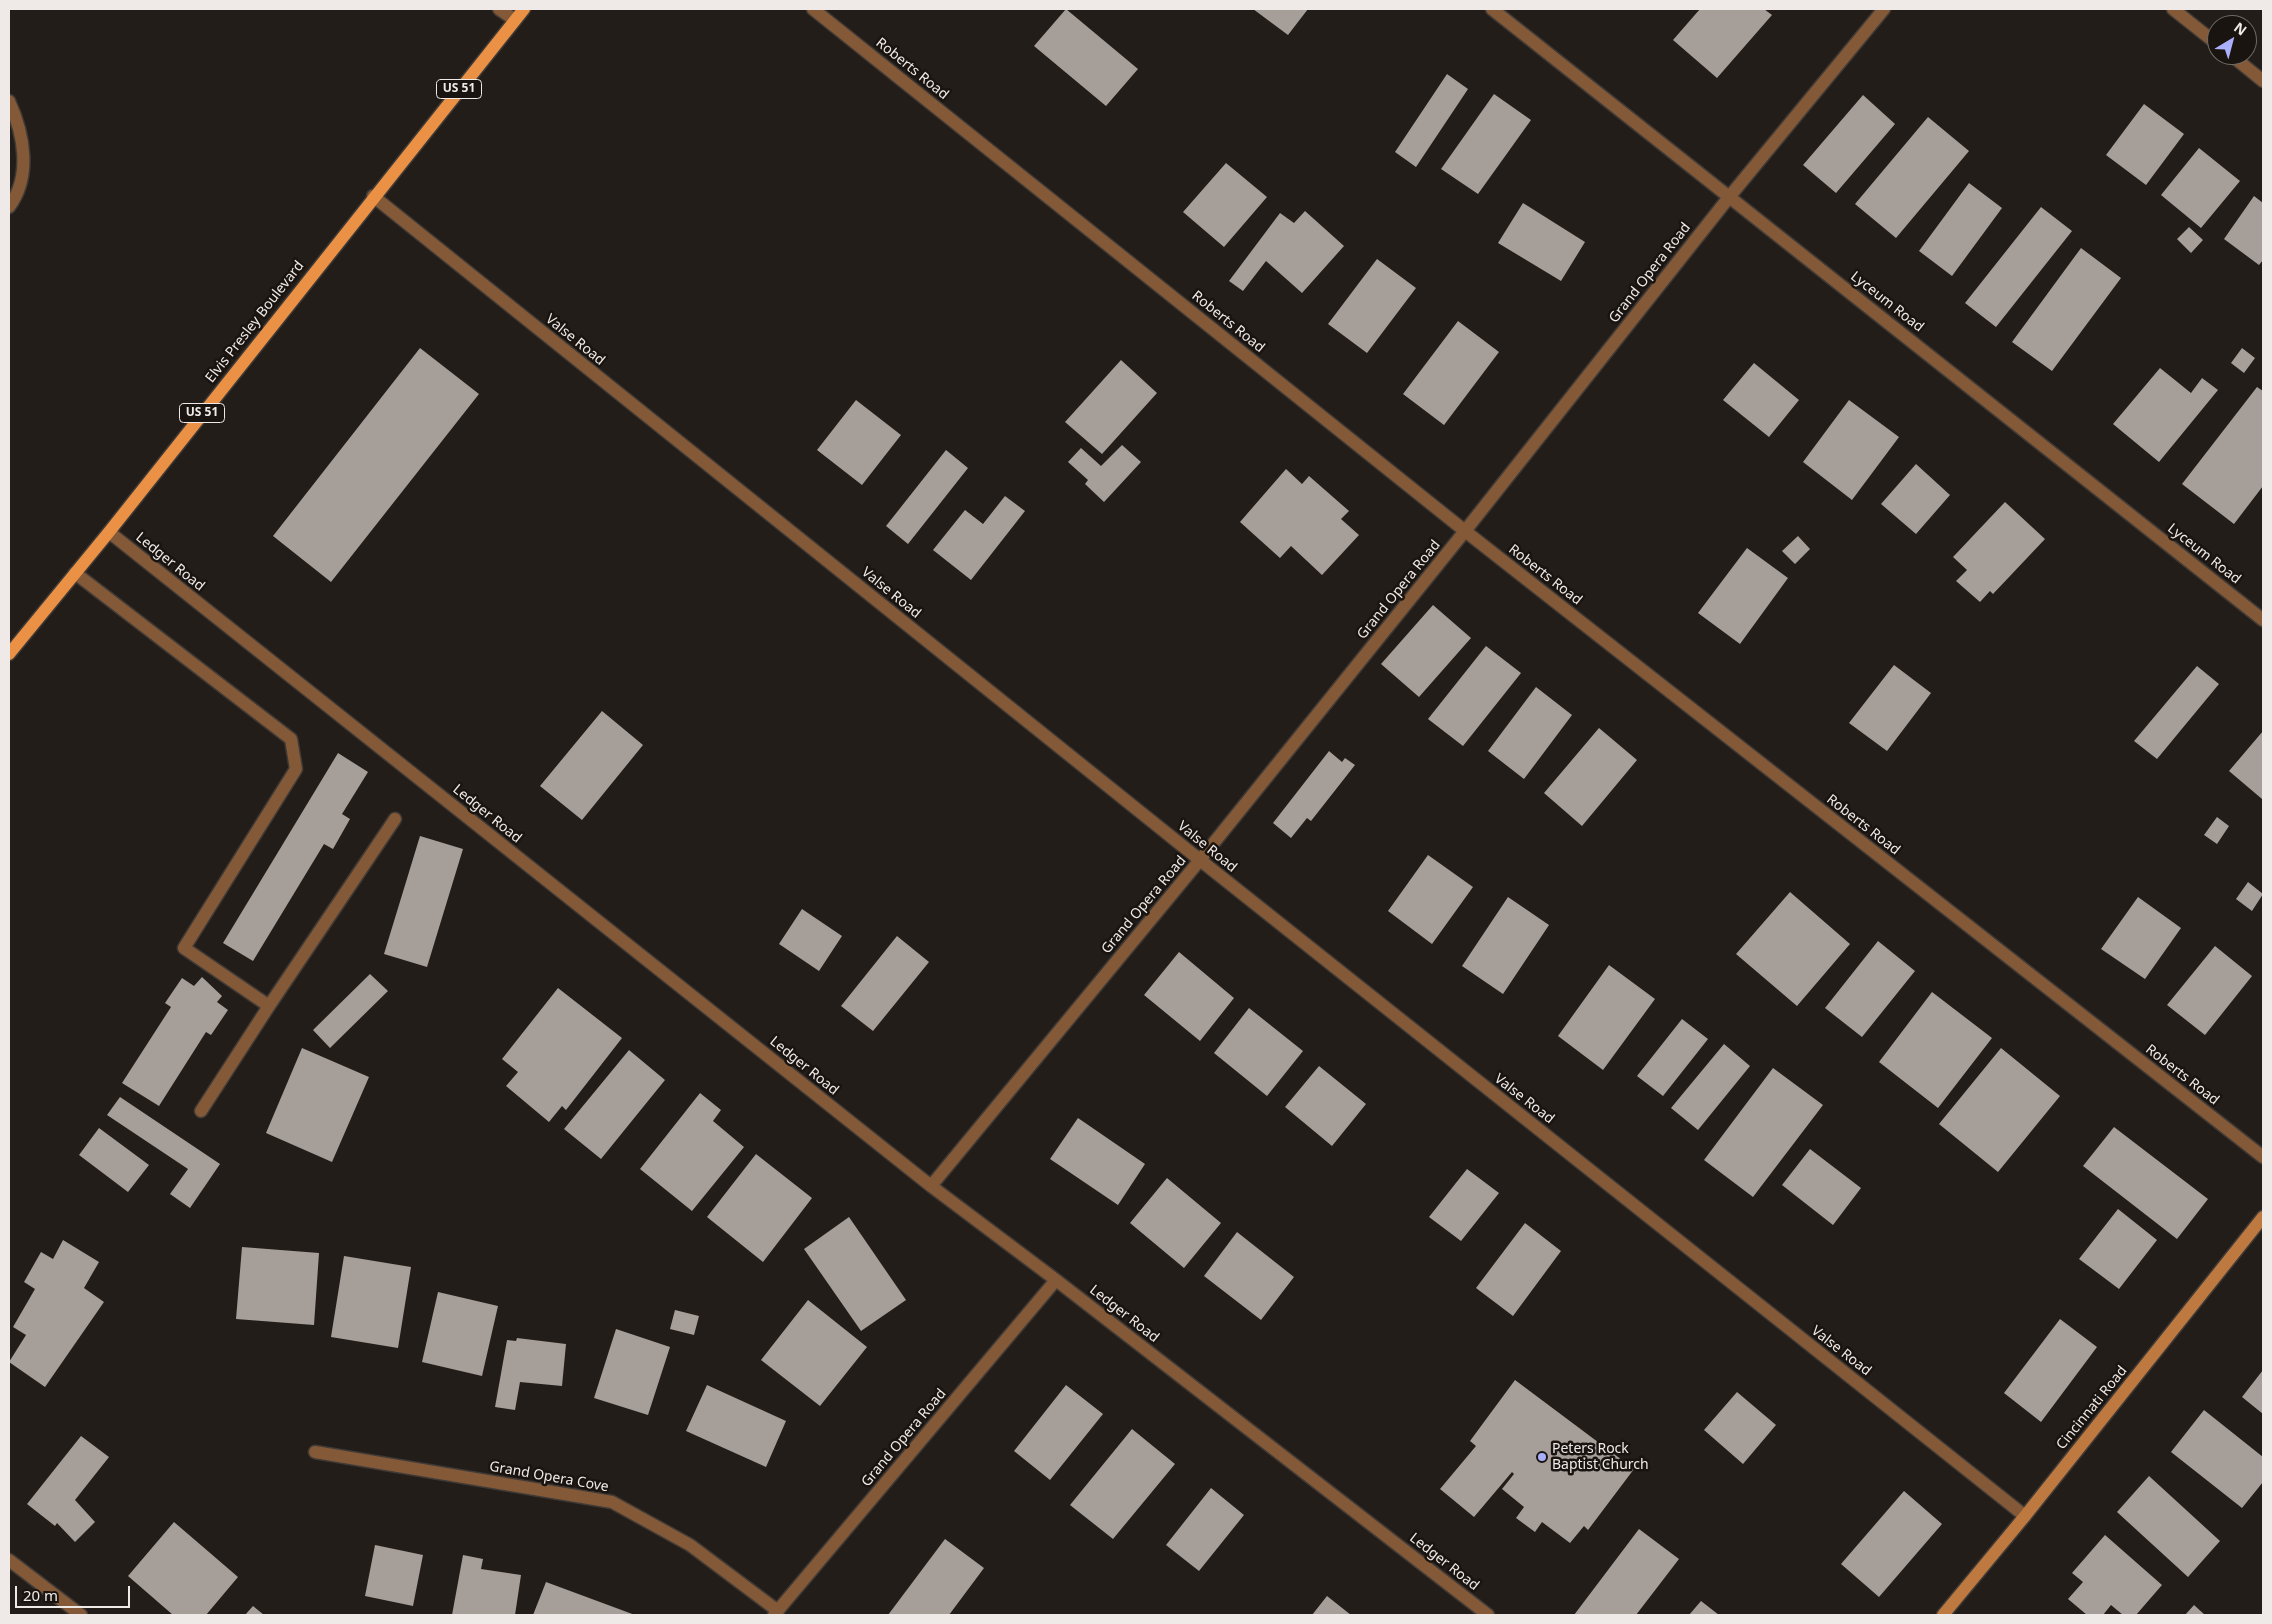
<!DOCTYPE html>
<style>
body{margin:0}
#map{position:relative;width:2272px;height:1624px;overflow:hidden;background:#231d19;font-family:"Noto Sans",sans-serif}
canvas{display:block}
.frame{position:absolute;inset:0;border:10px solid #efeae7;pointer-events:none}
.north{position:absolute;left:2207px;top:15px;width:50px;height:50px;box-sizing:border-box;background:#1a1410;border:1px solid #6f6a66;border-radius:50%;rotate:37deg;font-size:14px;font-weight:700;line-height:20px;text-align:center;color:#efeae7}
.north::after{content:'';display:block;margin:auto;width:18px;height:22px;background:#aaaffb;clip-path:polygon(50% 0,100% 100%,50% 72%,0 100%)}
.scale{position:absolute;left:15px;top:1586px;width:115px;height:22px;box-sizing:border-box;border:2px solid #efeae7;border-top:0;padding-left:6px;font-size:15px;line-height:18px;white-space:nowrap;color:#efeae7;-webkit-text-stroke:4px #1a1410;paint-order:stroke}
</style>
<div id="map">
<canvas width="2272" height="1624"></canvas>
<div class="frame"></div>
<div class="north">N</div>
<div class="scale">20 m</div>
</div>
<script>
const c = document.querySelector('canvas').getContext('2d');
c.lineJoin = 'round';
function fill(path, color) { c.fillStyle = color; c.fill(path, 'evenodd'); }
function trace(path, color, width, dash) { c.strokeStyle = color; c.lineWidth = width; c.lineCap = dash ? 'butt' : 'round'; c.setLineDash(dash || []); c.stroke(path); }
function drawText(font, color, halo, rows, align = 'center') {
  c.font = font + ' "Noto Sans",sans-serif'; c.lineWidth = 5; c.setLineDash([]); c.textBaseline = 'middle'; c.strokeStyle = halo; c.fillStyle = color; for (const [text, x, y, turn = 0] of rows) {
    c.save(); c.translate(x, y); c.rotate((+turn || 0) * Math.PI / 180); c.textAlign = isNaN(turn) ? turn : align; if (halo) c.strokeText(text, 0, 0); c.fillText(text, 0, 0); c.restore();
  }
}
fill(new Path2D(`
 M 1066,9 L 1138,69 L 1106,106 L 1034,46 Z
 M 1253,9 L 1308,9 L 1288,35 Z
 M 1700,9 L 1764,9 L 1772,15 L 1717,78 L 1673,40 Z
 M 1447,74 L 1468,89 L 1416,167 L 1395,152 Z
 M 1494,94 L 1531,120 L 1478,194 L 1441,169 Z
 M 1863,95 L 1895,124 L 1836,193 L 1803,165 Z
 M 2144,104 L 2184,134 L 2146,185 L 2106,155 Z
 M 1928,117 L 1969,151 L 1896,238 L 1855,204 Z
 M 2199,148 L 2240,181 L 2201,228 L 2161,195 Z
 M 1226,163 L 1267,197 L 1224,247 L 1183,212 Z
 M 1969,183 L 2002,208 L 1952,276 L 1919,251 Z
 M 2254,196 L 2263,203 L 2263,260 L 2259,265 L 2224,239 Z
 M 1523,203 L 1585,242 L 1561,281 L 1498,243 Z
 M 2041,207 L 2072,231 L 1996,327 L 1965,303 Z
 M 1305,211 L 1344,246 L 1302,293 L 1266,261 L 1243,291 L 1229,281 L 1280,213 L 1294,223 Z
 M 2189,227 L 2203,240 L 2191,253 L 2177,239 Z
 M 2081,248 L 2121,278 L 2052,371 L 2012,342 Z
 M 1377,259 L 1416,288 L 1367,353 L 1328,324 Z
 M 1458,321 L 1499,352 L 1444,425 L 1403,394 Z
 M 420,348 L 479,394 L 331,582 L 273,536 Z
 M 2242,348 L 2255,358 L 2244,373 L 2231,363 Z
 M 1121,360 L 1157,393 L 1102,454 L 1065,422 Z
 M 1754,363 L 1799,400 L 1769,437 L 1723,400 Z
 M 2160,368 L 2191,393 L 2202,378 L 2218,390 L 2159,462 L 2113,424 Z
 M 2257,387 L 2263,391 L 2263,486 L 2234,524 L 2182,484 Z
 M 856,400 L 901,435 L 862,485 L 817,450 Z
 M 1849,400 L 1899,437 L 1852,500 L 1803,462 Z
 M 1122,445 L 1141,462 L 1104,502 L 1085,484 L 1088,480 L 1068,462 L 1081,448 L 1101,466 Z
 M 946,450 L 968,468 L 908,544 L 886,526 Z
 M 1916,464 L 1950,495 L 1916,534 L 1881,504 Z
 M 1286,469 L 1302,484 L 1309,476 L 1349,511 L 1341,519 L 1359,535 L 1322,575 L 1291,546 L 1280,558 L 1240,522 Z
 M 1005,496 L 1025,511 L 971,580 L 933,550 L 965,510 L 983,524 Z
 M 2005,502 L 2045,539 L 1993,594 L 1990,591 L 1980,602 L 1956,581 L 1967,570 L 1953,557 Z
 M 1798,536 L 1810,549 L 1795,564 L 1782,551 Z
 M 1747,548 L 1788,578 L 1740,644 L 1698,613 Z
 M 1433,605 L 1471,638 L 1419,697 L 1381,664 Z
 M 1486,646 L 1521,673 L 1463,746 L 1428,719 Z
 M 1894,665 L 1931,693 L 1887,751 L 1849,723 Z
 M 2197,666 L 2219,684 L 2157,759 L 2134,741 Z
 M 1536,687 L 1572,715 L 1524,779 L 1488,751 Z
 M 602,711 L 643,745 L 582,820 L 540,786 Z
 M 1599,728 L 1637,760 L 1582,826 L 1544,793 Z
 M 2263,731 L 2263,798 L 2262,799 L 2229,771 Z
 M 1329,751 L 1342,762 L 1345,758 L 1355,765 L 1311,821 L 1307,818 L 1291,838 L 1273,823 Z
 M 338,753 L 368,772 L 342,814 L 350,819 L 333,849 L 324,844 L 253,961 L 223,943 Z
 M 2217,817 L 2229,826 L 2217,844 L 2204,835 Z
 M 420,836 L 463,849 L 427,967 L 384,954 Z
 M 1428,855 L 1473,887 L 1432,944 L 1388,911 Z
 M 2248,882 L 2263,894 L 2252,911 L 2236,899 Z
 M 1790,892 L 1850,944 L 1797,1006 L 1736,954 Z
 M 1508,897 L 1549,925 L 1503,994 L 1462,966 Z
 M 2138,897 L 2181,928 L 2145,979 L 2101,949 Z
 M 802,909 L 842,936 L 819,971 L 779,944 Z
 M 897,936 L 929,962 L 873,1031 L 841,1006 Z
 M 1878,941 L 1915,971 L 1862,1037 L 1825,1008 Z
 M 2215,946 L 2252,976 L 2205,1035 L 2167,1005 Z
 M 1179,952 L 1234,998 L 1200,1041 L 1144,995 Z
 M 1609,965 L 1655,999 L 1603,1070 L 1558,1036 Z
 M 370,974 L 388,991 L 330,1048 L 313,1030 Z
 M 202,977 L 222,996 L 217,1002 L 228,1010 L 211,1035 L 206,1032 L 159,1106 L 122,1083 L 171,1007 L 165,1003 L 182,978 L 194,986 Z
 M 558,988 L 622,1038 L 566,1110 L 562,1106 L 549,1122 L 506,1086 L 518,1072 L 502,1059 Z
 M 1932,992 L 1992,1038 L 1938,1108 L 1879,1062 Z
 M 1249,1008 L 1303,1051 L 1267,1096 L 1214,1053 Z
 M 1682,1019 L 1708,1039 L 1663,1096 L 1637,1076 Z
 M 1724,1044 L 1750,1066 L 1698,1130 L 1671,1108 Z
 M 302,1048 L 369,1077 L 332,1162 L 266,1133 Z
 M 2001,1048 L 2060,1096 L 1998,1172 L 1939,1124 Z
 M 629,1050 L 665,1080 L 601,1159 L 564,1129 Z
 M 1319,1066 L 1366,1104 L 1332,1146 L 1285,1107 Z
 M 1773,1068 L 1823,1105 L 1753,1197 L 1704,1160 Z
 M 700,1093 L 721,1110 L 713,1121 L 744,1147 L 692,1211 L 640,1169 Z
 M 120,1097 L 220,1164 L 190,1208 L 170,1194 L 188,1169 L 107,1115 Z
 M 1078,1118 L 1145,1164 L 1118,1205 L 1050,1159 Z
 M 2114,1127 L 2208,1199 L 2177,1239 L 2083,1166 Z
 M 99,1128 L 149,1165 L 128,1192 L 79,1155 Z
 M 1810,1149 L 1861,1188 L 1833,1225 L 1782,1185 Z
 M 756,1154 L 812,1198 L 763,1262 L 707,1217 Z
 M 1467,1169 L 1499,1193 L 1461,1241 L 1429,1217 Z
 M 1167,1178 L 1221,1223 L 1184,1268 L 1130,1223 Z
 M 2118,1209 L 2157,1240 L 2119,1289 L 2079,1259 Z
 M 849,1217 L 906,1300 L 861,1331 L 804,1249 Z
 M 1525,1223 L 1561,1251 L 1513,1316 L 1476,1288 Z
 M 1237,1232 L 1294,1277 L 1261,1320 L 1204,1276 Z
 M 63,1240 L 99,1262 L 84,1288 L 104,1302 L 45,1387 L 9,1362 L 26,1335 L 13,1327 L 35,1289 L 24,1282 L 41,1252 L 53,1259 Z
 M 242,1247 L 319,1253 L 314,1325 L 236,1319 Z
 M 344,1256 L 411,1267 L 398,1348 L 331,1337 Z
 M 438,1292 L 498,1306 L 482,1376 L 422,1362 Z
 M 808,1300 L 867,1347 L 820,1406 L 761,1360 Z
 M 675,1310 L 699,1316 L 694,1335 L 670,1329 Z
 M 2060,1319 L 2097,1347 L 2041,1422 L 2004,1393 Z
 M 616,1329 L 670,1347 L 648,1415 L 594,1398 Z
 M 517,1338 L 566,1344 L 562,1386 L 520,1382 L 515,1410 L 495,1407 L 507,1340 L 516,1341 Z
 M 2263,1370 L 2263,1414 L 2242,1397 Z
 M 1515,1380 L 1634,1469 L 1588,1530 L 1584,1526 L 1570,1543 L 1542,1522 L 1535,1532 L 1516,1518 L 1524,1507 L 1502,1489 L 1514,1474 L 1512,1472 L 1474,1517 L 1440,1489 L 1476,1446 L 1470,1441 Z
 M 707,1385 L 786,1421 L 766,1467 L 686,1431 Z
 M 1066,1385 L 1103,1414 L 1050,1480 L 1014,1451 Z
 M 1737,1392 L 1776,1425 L 1743,1464 L 1704,1430 Z
 M 2204,1410 L 2263,1457 L 2263,1482 L 2242,1508 L 2171,1452 Z
 M 1132,1429 L 1175,1464 L 1113,1539 L 1070,1505 Z
 M 81,1436 L 109,1457 L 75,1500 L 95,1522 L 75,1542 L 57,1523 L 55,1526 L 27,1504 Z
 M 2149,1476 L 2220,1541 L 2188,1577 L 2117,1512 Z
 M 1211,1488 L 1244,1515 L 1199,1571 L 1166,1545 Z
 M 1904,1491 L 1942,1524 L 1879,1597 L 1841,1564 Z
 M 174,1522 L 238,1577 L 206,1615 L 173,1615 L 128,1576 Z
 M 1639,1529 L 1679,1559 L 1636,1615 L 1574,1615 Z
 M 2105,1535 L 2162,1585 L 2136,1615 L 2123,1615 L 2111,1605 L 2103,1615 L 2087,1615 L 2068,1599 L 2083,1582 L 2072,1573 Z
 M 945,1539 L 984,1568 L 949,1615 L 888,1615 Z
 M 375,1545 L 423,1555 L 413,1606 L 365,1596 Z
 M 463,1555 L 483,1559 L 481,1569 L 521,1575 L 515,1615 L 452,1615 Z
 M 546,1582 L 635,1615 L 533,1615 Z
 M 1327,1596 L 1351,1615 L 1312,1615 Z
 M 1701,1601 L 1719,1615 L 1689,1615 Z
 M 2194,1605 L 2205,1615 L 2185,1615 Z
 M 253,1606 L 264,1615 L 245,1615 Z`), '#a69e98');
const lane = new Path2D(`
 M 499,9 L 515,20
 M 9,101 C 24,134 32,176 9,207
 M 75,573 L 291,739 L 296,769 L 184,948 L 269,1006 L 201,1111
 M 269,1006 L 395,819`);
const street = new Path2D(`
 M 813,9 L 1465,531 L 2263,1157
 M 1492,9 L 2263,620
 M 2173,9 L 2217,44
 M 2231,55 L 2263,81
 M 373,196 L 1200,860 L 2025,1516
 M 109,532 L 931,1186 L 1056,1280 L 1488,1615
 M 931,1186 L 1200,860 L 1465,531 L 1730,196 L 1884,9
 M 315,1452 L 612,1502 L 690,1545 L 778,1611
 M 9,1560 L 81,1615
 M 774,1615 L 1056,1280`);
const secondary = new Path2D(`
 M 1943,1615 L 2025,1516 L 2263,1217`);
const primary = new Path2D(`
 M 9,654 L 109,532 L 524,9`);
trace(lane, '#403a36', 15);
trace(street, '#403a36', 15);
trace(secondary, '#403a36', 15);
trace(primary, '#403a36', 15);
trace(lane, '#835937', 12);
trace(street, '#835937', 12);
trace(secondary, '#bd7940', 12);
trace(primary, '#ea9145', 12);
for (const [x, y, r, color] of [
 [1542,1457,5,"#aaaffb"]
]) { const dot = new Path2D(); dot.arc(x, y, r, 0, 2 * Math.PI); c.fillStyle = color; c.fill(dot); trace(dot, '#1a1410', 2); }
for (const [x, y, w] of [
 [459,89,45],
 [202,413,45]
]) { const box = new Path2D(); box.roundRect(x - w / 2, y - 9.5, w, 19, 4); c.fillStyle = '#1a1410'; c.fill(box); trace(box, '#efeae7', 1); }
drawText('bold 12px', '#efeae7', null, [
 ["US 51",459,89],
 ["US 51",202,413]
]);
drawText('14px', '#efeae7', '#1a1410', [
 ["Roberts Road",912,69,39],
 ["Grand Opera Road",1650,273,-52],
 ["Lyceum Road",1887,302,38],
 ["Elvis Presley Boulevard",255,322,-52],
 ["Roberts Road",1228,322,39],
 ["Valse Road",575,340,39],
 ["Lyceum Road",2204,554,38],
 ["Ledger Road",170,562,39],
 ["Roberts Road",1545,575,38],
 ["Grand Opera Road",1399,590,-51],
 ["Valse Road",891,593,39],
 ["Ledger Road",487,814,39],
 ["Roberts Road",1863,825,38],
 ["Valse Road",1207,847,39],
 ["Grand Opera Road",1144,905,-50],
 ["Ledger Road",804,1066,39],
 ["Roberts Road",2182,1075,38],
 ["Valse Road",1524,1099,38],
 ["Ledger Road",1124,1314,38],
 ["Valse Road",1841,1351,38],
 ["Cincinnati Road",2092,1408,-51],
 ["Grand Opera Road",904,1438,-50],
 ["Grand Opera Cove",549,1477,10],
 ["Ledger Road",1444,1562,38]
]);
drawText('14px', '#efeae7', '#1a1410', [
 ["Peters Rock",1552,1449],
 ["Baptist Church",1552,1465]
], 'left');
</script>
